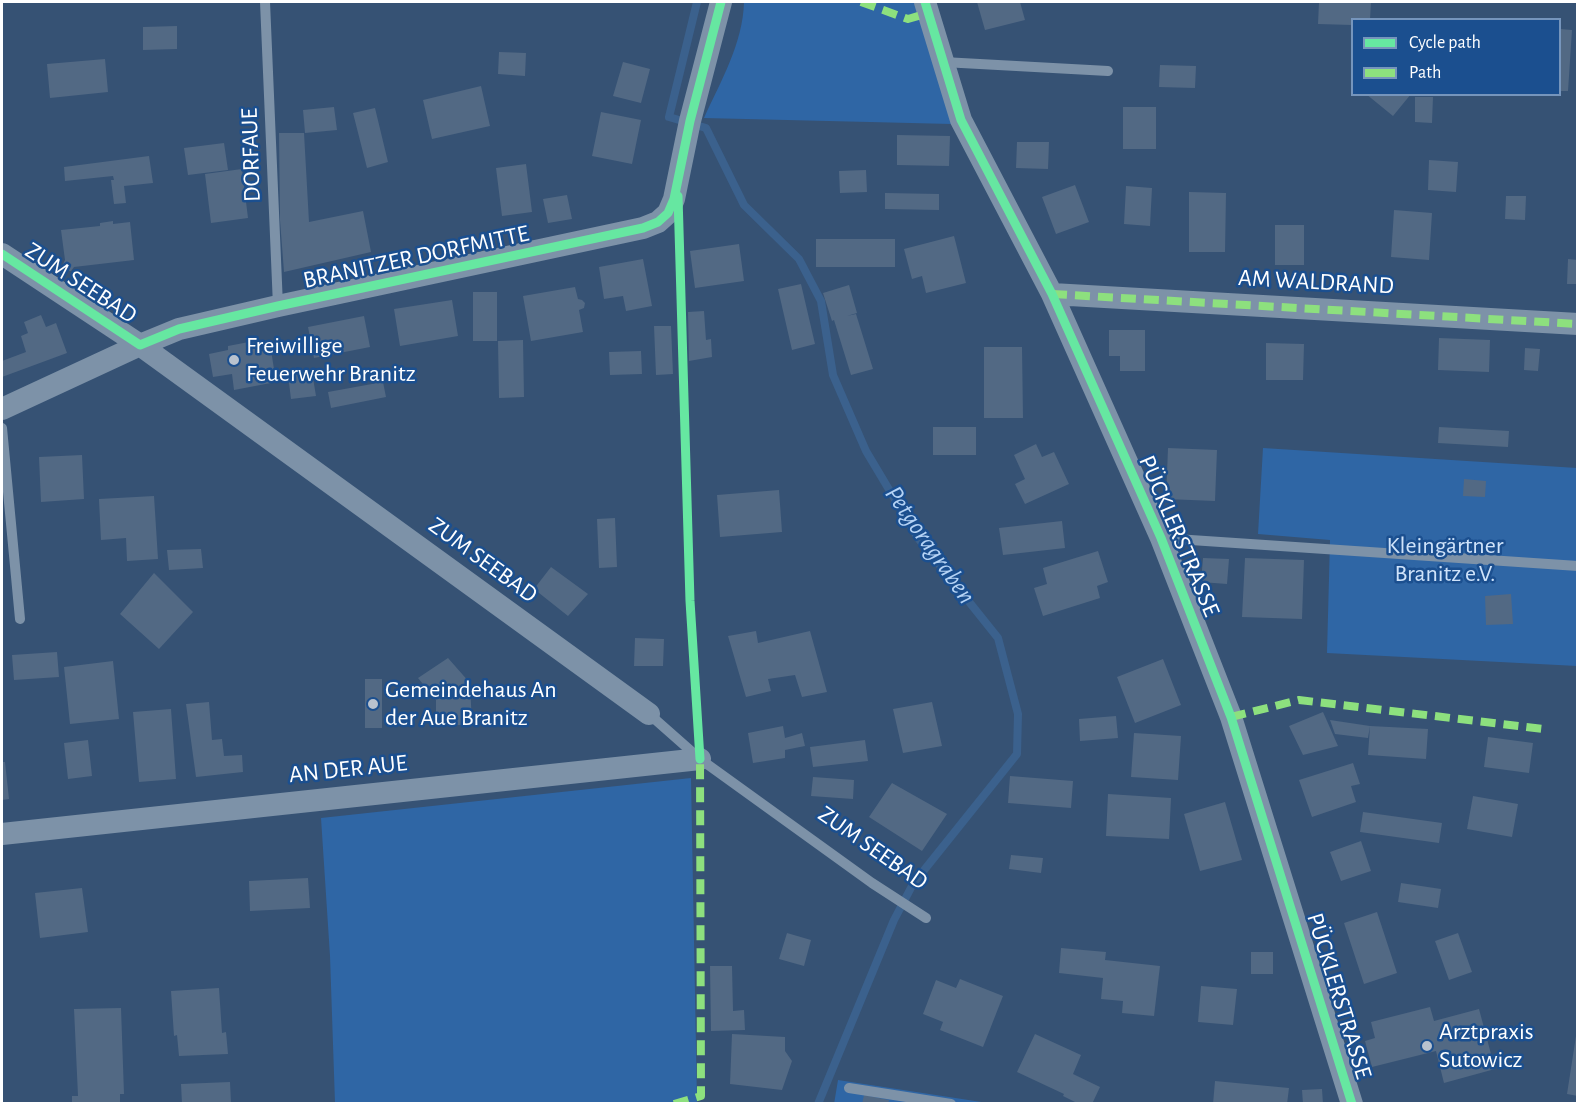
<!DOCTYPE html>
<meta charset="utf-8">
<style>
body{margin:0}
#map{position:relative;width:1579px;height:1105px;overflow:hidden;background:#365274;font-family:"Alegreya Sans",sans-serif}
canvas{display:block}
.frame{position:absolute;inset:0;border:3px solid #fff;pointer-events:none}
.legend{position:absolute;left:1351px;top:18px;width:210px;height:78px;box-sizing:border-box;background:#1b4f8f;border:2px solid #7695bc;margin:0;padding:8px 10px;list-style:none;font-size:18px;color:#fff}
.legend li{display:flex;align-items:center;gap:12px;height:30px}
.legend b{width:30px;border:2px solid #7695bc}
</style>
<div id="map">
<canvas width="1579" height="1105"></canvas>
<div class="frame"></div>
<ul class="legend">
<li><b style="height:8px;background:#66e7a1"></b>Cycle path</li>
<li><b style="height:8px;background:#8de07e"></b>Path</li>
</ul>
</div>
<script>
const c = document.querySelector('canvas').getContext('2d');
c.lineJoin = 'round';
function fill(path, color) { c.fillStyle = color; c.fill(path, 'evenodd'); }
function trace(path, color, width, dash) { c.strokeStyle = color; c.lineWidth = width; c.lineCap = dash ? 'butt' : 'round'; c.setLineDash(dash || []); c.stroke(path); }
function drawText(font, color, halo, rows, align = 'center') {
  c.font = font + ' "Alegreya Sans",sans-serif'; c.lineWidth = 5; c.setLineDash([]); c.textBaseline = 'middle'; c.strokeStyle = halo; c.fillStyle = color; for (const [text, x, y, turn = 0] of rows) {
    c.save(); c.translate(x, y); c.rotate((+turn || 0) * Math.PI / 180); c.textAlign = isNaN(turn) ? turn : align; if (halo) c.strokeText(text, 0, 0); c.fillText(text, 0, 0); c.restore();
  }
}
fill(new Path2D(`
 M 744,2 L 915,2 L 952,124 L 704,118 C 721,81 743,43 744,2 Z
 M 1263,448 L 1577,468 L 1577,666 L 1327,653 L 1330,540 L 1258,534 Z
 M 691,778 L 697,1103 L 335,1103 L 330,956 L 321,818 Z
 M 838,1080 L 988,1103 L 834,1104 Z`), '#2f66a5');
trace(new Path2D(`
 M 697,2 L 669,117 L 706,128 L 744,205 L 799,259 L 821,301 L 833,375 L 866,451 L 918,538 L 998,638 L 1018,714 L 1017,754 L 913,884 L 894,920 L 818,1104`), '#3b618d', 8);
fill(new Path2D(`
 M 977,2 L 1020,2 L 1025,20 L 985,30 Z
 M 1319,2 L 1371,2 L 1370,20 L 1352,20 L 1352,25 L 1318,24 Z
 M 177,26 L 177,49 L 143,50 L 143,27 Z
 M 1560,29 L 1572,30 L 1568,91 L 1560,91 Z
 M 499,52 L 526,53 L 525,76 L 498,74 Z
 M 105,59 L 108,92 L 50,98 L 47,64 Z
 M 623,62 L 650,69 L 641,103 L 613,96 Z
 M 1160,65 L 1196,66 L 1195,88 L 1159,87 Z
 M 481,86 L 490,126 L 432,139 L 423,100 Z
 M 1366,94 L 1411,94 L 1393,116 Z
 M 1415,97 L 1433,97 L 1432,123 L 1415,122 Z
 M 334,107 L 337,130 L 305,133 L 303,110 Z
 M 1123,107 L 1156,107 L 1156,149 L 1123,149 Z
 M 375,108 L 388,162 L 367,168 L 353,113 Z
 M 601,112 L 641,120 L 632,164 L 592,156 Z
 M 279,133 L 304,133 L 309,222 L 363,211 L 371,252 L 284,272 L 280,220 Z
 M 897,135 L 950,136 L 949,166 L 897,165 Z
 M 1017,142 L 1049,142 L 1048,169 L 1016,168 Z
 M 224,143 L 228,170 L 188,175 L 184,148 Z
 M 149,156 L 153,183 L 124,186 L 126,203 L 114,204 L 111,180 L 114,180 L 113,176 L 65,181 L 64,167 Z
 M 1429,160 L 1458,162 L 1456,192 L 1428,190 Z
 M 526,164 L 532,212 L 502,216 L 496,168 Z
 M 242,169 L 248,218 L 211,223 L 205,174 Z
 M 866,170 L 867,192 L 840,193 L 839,171 Z
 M 1075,185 L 1089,222 L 1056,234 L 1042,197 Z
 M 1126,186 L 1152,188 L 1150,226 L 1124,224 Z
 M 1189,192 L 1226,193 L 1225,252 L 1189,252 Z
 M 885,193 L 939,194 L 939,210 L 885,209 Z
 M 567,195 L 572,219 L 548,223 L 543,199 Z
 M 1506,196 L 1526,196 L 1525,220 L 1505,219 Z
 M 1394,210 L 1432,213 L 1429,260 L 1391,257 Z
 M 113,221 L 113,224 L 130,222 L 134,260 L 74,267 L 71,271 L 64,270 L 62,266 L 65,260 L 61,230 L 100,226 L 100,223 Z
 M 1275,225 L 1304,225 L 1304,265 L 1275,265 Z
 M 954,236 L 966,283 L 926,293 L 922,276 L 912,279 L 904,249 Z
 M 816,239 L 895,239 L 895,267 L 816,267 Z
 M 739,244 L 744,281 L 695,288 L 690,251 Z
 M 643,259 L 652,306 L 626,311 L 623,296 L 604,299 L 599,267 Z
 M 1568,259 L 1578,260 L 1578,284 L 1567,284 Z
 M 801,284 L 815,344 L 792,350 L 778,289 Z
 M 849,285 L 857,313 L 847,316 L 856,314 L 873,369 L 851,375 L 834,320 L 832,321 L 823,293 Z
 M 575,287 L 578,299 L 582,300 L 585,303 L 584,308 L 579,310 L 583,332 L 531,341 L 523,296 Z
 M 473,292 L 497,292 L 497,341 L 473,341 Z
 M 452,300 L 458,336 L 400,346 L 394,309 Z
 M 704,311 L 706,340 L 711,339 L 712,357 L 689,361 L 688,312 Z
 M 41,315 L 46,327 L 56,323 L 67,353 L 2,377 L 2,361 L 26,352 L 21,336 L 28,333 L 24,322 Z
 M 364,316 L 370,347 L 314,358 L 308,327 Z
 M 654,326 L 671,326 L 673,374 L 656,375 Z
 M 1109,330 L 1145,330 L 1145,371 L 1120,371 L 1120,356 L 1109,356 Z
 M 1439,338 L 1490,340 L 1489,372 L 1438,370 Z
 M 523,340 L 524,397 L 499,398 L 498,341 Z
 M 254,341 L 256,352 L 271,350 L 276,382 L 234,390 L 232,374 L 213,377 L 209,354 L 228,350 L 228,346 Z
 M 1266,343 L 1304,344 L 1303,380 L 1266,380 Z
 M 984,347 L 1022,347 L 1023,418 L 984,418 Z
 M 1525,348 L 1540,349 L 1538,371 L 1524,370 Z
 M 641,351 L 642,374 L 610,375 L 609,352 Z
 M 312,372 L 316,396 L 291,399 L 288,375 Z
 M 383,382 L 386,397 L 331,408 L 328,392 Z
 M 933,427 L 976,427 L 976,455 L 933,455 Z
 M 1439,427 L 1509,431 L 1508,447 L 1438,443 Z
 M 1036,444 L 1042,457 L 1054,452 L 1069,484 L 1025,504 L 1015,484 L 1025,479 L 1014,455 Z
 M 1168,448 L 1217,450 L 1215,501 L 1166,499 Z
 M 82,455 L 84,499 L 41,502 L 39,457 Z
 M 1464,479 L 1486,481 L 1485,497 L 1463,496 Z
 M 779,490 L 782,532 L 720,537 L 717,495 Z
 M 154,496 L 158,559 L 127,561 L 126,538 L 101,540 L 99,499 Z
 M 615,518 L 617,567 L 599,568 L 597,519 Z
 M 1062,521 L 1065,548 L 1003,555 L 999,528 Z
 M 201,549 L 203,568 L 169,570 L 167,550 Z
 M 1098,551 L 1108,582 L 1097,586 L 1100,598 L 1043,616 L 1034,588 L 1047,584 L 1043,568 Z
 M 1203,558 L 1229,559 L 1227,584 L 1201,582 Z
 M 1245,558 L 1304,560 L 1302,619 L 1242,617 Z
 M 551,567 L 588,594 L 568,616 L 534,589 Z
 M 154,573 L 193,612 L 159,649 L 120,614 Z
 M 1511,594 L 1513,624 L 1486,625 L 1485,596 Z
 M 756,631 L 758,643 L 810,631 L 827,692 L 802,697 L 795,675 L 768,679 L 771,691 L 746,697 L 728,636 Z
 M 635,638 L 664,639 L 663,666 L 634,666 Z
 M 57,652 L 59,677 L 14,680 L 12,655 Z
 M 448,658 L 470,683 L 472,725 L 436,725 L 436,700 L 418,678 Z
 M 1163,659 L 1181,705 L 1135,723 L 1117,677 Z
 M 113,661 L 119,719 L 70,724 L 64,667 Z
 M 365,679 L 382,679 L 382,728 L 365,728 Z
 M 209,702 L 212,740 L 222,739 L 224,756 L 242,755 L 243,772 L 196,777 L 186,704 Z
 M 932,702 L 942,746 L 903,753 L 893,709 Z
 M 171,709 L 176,779 L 139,782 L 133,712 Z
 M 1323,712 L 1338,746 L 1303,755 L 1289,726 Z
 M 1116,716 L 1118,738 L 1080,741 L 1079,719 Z
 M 1330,720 L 1370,726 L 1368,738 L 1335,734 Z
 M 783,726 L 785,738 L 802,733 L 805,746 L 785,750 L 785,758 L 753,763 L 748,733 Z
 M 1370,726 L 1428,729 L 1426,759 L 1368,755 Z
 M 1134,733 L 1181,736 L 1178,780 L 1131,777 Z
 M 1488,737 L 1533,743 L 1529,773 L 1484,767 Z
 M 88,740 L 92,776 L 68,779 L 64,743 Z
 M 865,740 L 868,761 L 813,767 L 810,747 Z
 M 2,762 L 5,762 L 9,799 L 2,800 Z
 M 1353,763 L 1360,784 L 1351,786 L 1356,802 L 1312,817 L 1299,780 Z
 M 1010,776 L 1073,781 L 1071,808 L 1008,803 Z
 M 813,777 L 854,780 L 853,799 L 811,796 Z
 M 892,783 L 947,814 L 922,851 L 869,817 Z
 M 1108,794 L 1171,798 L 1169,839 L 1106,836 Z
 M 1473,796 L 1518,804 L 1512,837 L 1467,829 Z
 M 1225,802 L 1242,860 L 1200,871 L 1184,814 Z
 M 1363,812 L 1442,823 L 1439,843 L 1360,832 Z
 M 1361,841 L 1371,871 L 1341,881 L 1330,852 Z
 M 1011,855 L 1043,858 L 1041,873 L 1009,869 Z
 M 308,878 L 310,908 L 250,911 L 249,881 Z
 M 1401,883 L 1441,889 L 1438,908 L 1398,902 Z
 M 82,888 L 88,932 L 40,938 L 35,893 Z
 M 1377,912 L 1397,973 L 1364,984 L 1344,923 Z
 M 787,933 L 811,940 L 804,966 L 779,959 Z
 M 1458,933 L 1472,972 L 1449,980 L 1435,941 Z
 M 1061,948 L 1106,952 L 1105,960 L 1160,966 L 1154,1016 L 1122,1013 L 1123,1001 L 1101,999 L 1103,978 L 1059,973 Z
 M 1251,952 L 1273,952 L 1273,974 L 1251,974 Z
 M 710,966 L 732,966 L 733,1011 L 744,1010 L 745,1030 L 711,1031 Z
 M 960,979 L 1003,996 L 983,1047 L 940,1030 L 943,1022 L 923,1014 L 936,980 L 956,988 Z
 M 1201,986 L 1237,989 L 1233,1025 L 1198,1022 Z
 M 219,988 L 222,1033 L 226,1032 L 228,1054 L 179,1056 L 177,1035 L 174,1036 L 171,991 Z
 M 1430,1007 L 1434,1021 L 1479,1009 L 1495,1069 L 1444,1083 L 1436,1051 L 1372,1067 L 1365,1041 L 1375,1038 L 1371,1022 Z
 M 121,1008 L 124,1094 L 120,1094 L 120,1104 L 72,1104 L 72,1096 L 78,1096 L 74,1009 Z
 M 732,1034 L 785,1037 L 785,1051 L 792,1061 L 782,1090 L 730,1084 Z
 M 1035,1034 L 1081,1055 L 1073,1074 L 1100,1087 L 1092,1104 L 1079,1104 L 1063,1096 L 1064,1094 L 1017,1072 Z
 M 1576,1036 L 1578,1036 L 1578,1096 L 1567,1094 Z
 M 1215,1081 L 1289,1088 L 1287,1104 L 1213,1104 Z
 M 230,1082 L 231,1103 L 182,1104 L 181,1084 Z
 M 1322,1089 L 1323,1104 L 1303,1104 L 1302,1090 Z
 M 864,1095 L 889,1100 L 888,1104 L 862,1104 Z`), '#526984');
trace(new Path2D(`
 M 265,2 L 278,306
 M 943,62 L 1108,71
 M 2,428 L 20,619
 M 1161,538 L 1578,566
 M 649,714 L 700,759 L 872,883 L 926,918
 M 849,1088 L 951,1104`), '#7d92a8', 10);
trace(new Path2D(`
 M 925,2 L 961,120 L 1052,294 L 1161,538 L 1231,717 L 1352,1104
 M 2,254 L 140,345 L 649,714
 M 1052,294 L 1578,324
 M 2,409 L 140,345 L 179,329 L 278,306 L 643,228 L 658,222 L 668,213 L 674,199 L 690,121 L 721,2
 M 2,834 L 700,759`), '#7d92a8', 22);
trace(new Path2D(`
 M 861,2 L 908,19 L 928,13
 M 1052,294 L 1578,324
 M 1231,717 L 1299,700 L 1544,729
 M 674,1104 L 701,1096 L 700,759`), '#8de07e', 8, [15, 8]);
trace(new Path2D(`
 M 925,2 L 961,120 L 1052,294 L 1161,538 L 1231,717 L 1352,1104
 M 678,196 L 690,601 L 700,759
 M 2,254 L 140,345 L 179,329 L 278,306 L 643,228 L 658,222 L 668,213 L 674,199 L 690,121 L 721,2`), '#66e7a1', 9);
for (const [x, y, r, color] of [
 [234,360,6,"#b9c2ce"],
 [373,704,6,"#b9c2ce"],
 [1427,1046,6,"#b9c2ce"]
]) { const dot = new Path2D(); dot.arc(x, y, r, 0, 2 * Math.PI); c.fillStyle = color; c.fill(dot); trace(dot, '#1b4f8f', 2); }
drawText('24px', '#fff', '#1b4f8f', [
 ["DORFAUE",251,155,-92],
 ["BRANITZER DORFMITTE",416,257,-12],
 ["AM WALDRAND",1316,282,3],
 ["ZUM SEEBAD",81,283,33],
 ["PÜCKLERSTRASSE",1179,536,67],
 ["ZUM SEEBAD",483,560,36],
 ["AN DER AUE",348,769,-6],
 ["ZUM SEEBAD",873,848,35],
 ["PÜCKLERSTRASSE",1339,996,73]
]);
drawText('24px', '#fff', '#1b4f8f', [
 ["Freiwillige",246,346],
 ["Feuerwehr Branitz",246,374],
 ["Gemeindehaus An",385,690],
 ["der Aue Branitz",385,718],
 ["Arztpraxis",1439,1032],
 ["Sutowicz",1439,1060]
], 'left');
drawText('24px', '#cfe3fa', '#1b4f8f', [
 ["Kleingärtner",1445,546],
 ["Branitz e.V.",1445,574]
]);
drawText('italic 26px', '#b5d3f5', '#1b4f8f', [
 ["Petgoragraben",930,545,55]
]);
</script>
